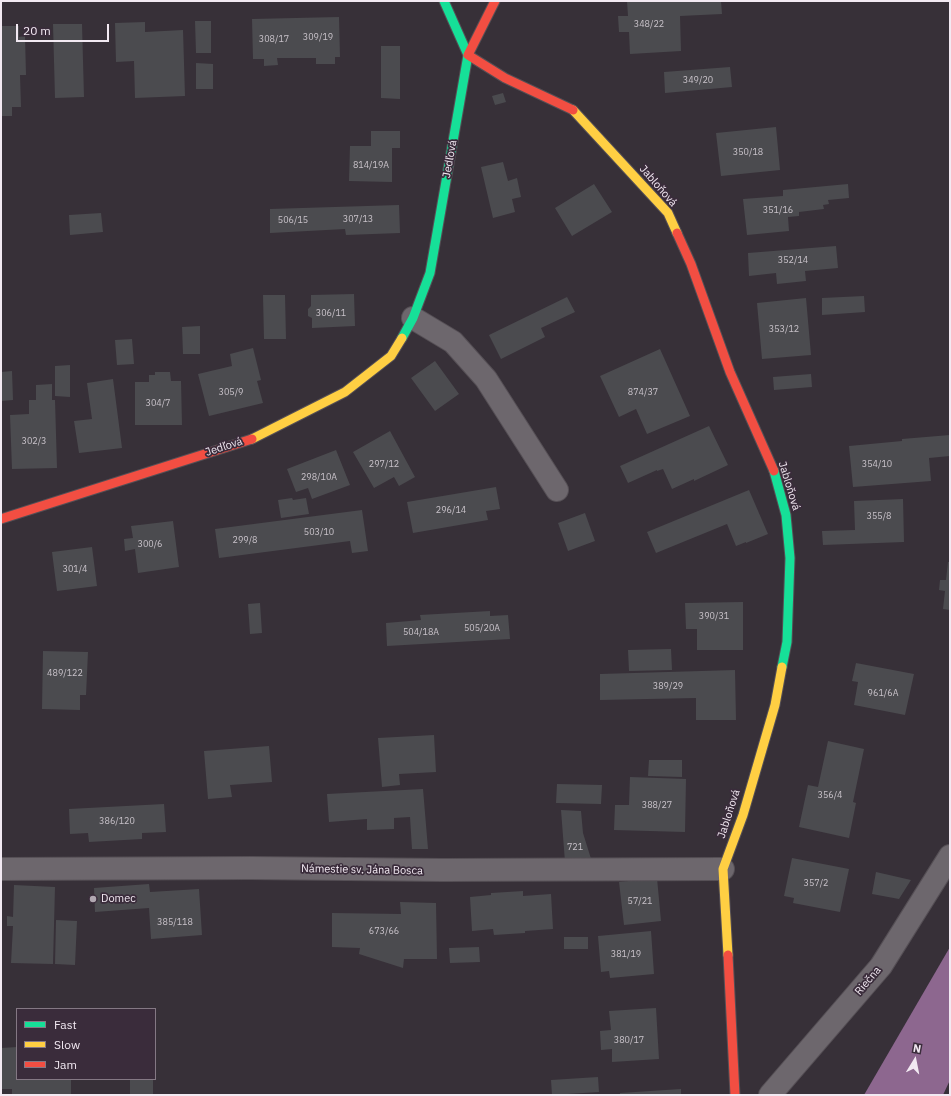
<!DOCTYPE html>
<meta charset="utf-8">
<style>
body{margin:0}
#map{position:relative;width:951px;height:1096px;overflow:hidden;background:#373038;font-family:"IBM Plex Sans",sans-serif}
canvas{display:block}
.frame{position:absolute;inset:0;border:2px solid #f2e9f2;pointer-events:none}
.legend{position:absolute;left:16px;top:1008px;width:140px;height:72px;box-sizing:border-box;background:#3a2c3b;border:1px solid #847884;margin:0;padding:5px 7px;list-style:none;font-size:12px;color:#f2e9f2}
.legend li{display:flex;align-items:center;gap:8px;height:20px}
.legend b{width:20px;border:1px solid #847884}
.north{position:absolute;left:895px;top:1040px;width:40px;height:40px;-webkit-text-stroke:3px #3a2c3b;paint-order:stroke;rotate:10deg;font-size:11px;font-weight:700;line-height:16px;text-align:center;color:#f2e9f2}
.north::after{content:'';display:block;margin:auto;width:14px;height:18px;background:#f2e9f2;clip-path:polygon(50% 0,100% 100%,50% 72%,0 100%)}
.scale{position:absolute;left:16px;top:24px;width:93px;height:18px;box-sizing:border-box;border:2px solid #f2e9f2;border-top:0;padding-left:5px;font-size:12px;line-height:14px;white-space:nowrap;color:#f2e9f2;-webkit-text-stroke:3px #3a2c3b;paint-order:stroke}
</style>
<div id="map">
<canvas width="951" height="1096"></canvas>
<div class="frame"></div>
<ul class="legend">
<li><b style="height:5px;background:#16e098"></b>Fast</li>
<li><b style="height:5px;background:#ffcf43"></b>Slow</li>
<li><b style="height:5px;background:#f24e42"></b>Jam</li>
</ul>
<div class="north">N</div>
<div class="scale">20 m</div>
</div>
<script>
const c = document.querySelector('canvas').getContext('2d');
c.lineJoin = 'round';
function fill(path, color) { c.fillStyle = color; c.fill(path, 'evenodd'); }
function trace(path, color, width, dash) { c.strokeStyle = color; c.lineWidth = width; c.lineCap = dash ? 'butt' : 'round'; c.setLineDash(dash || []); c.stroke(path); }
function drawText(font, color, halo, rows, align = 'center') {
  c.font = font + ' "IBM Plex Sans",sans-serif'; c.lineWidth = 3.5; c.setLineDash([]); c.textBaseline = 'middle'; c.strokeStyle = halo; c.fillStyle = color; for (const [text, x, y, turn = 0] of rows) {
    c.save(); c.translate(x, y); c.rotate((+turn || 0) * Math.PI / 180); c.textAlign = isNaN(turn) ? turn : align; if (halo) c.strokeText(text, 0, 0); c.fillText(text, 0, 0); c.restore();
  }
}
fill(new Path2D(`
 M 950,947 L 950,1080 L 943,1095 L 864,1095 Z`), '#8d678f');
fill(new Path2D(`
 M 627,1 L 721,1 L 722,14 L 680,16 L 681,51 L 630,54 L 629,32 L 619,32 L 618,16 L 628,16 Z
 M 339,17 L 340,57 L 335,57 L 335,64 L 316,64 L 316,58 L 277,58 L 278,65 L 264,66 L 264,59 L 253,59 L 252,19 Z
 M 195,21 L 211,21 L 211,53 L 196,53 Z
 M 145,22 L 145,32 L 183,30 L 185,96 L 135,98 L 134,61 L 116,62 L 115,23 Z
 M 53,24 L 82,24 L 84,97 L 55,98 Z
 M 1,26 L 19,26 L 19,37 L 25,36 L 26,75 L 20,75 L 21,107 L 12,107 L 12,116 L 1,116 Z
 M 381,46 L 400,46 L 400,99 L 381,98 Z
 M 196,63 L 213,64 L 213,89 L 196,89 Z
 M 730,67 L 732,87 L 665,93 L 664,72 Z
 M 503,93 L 506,102 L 495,105 L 492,96 Z
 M 776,127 L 780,170 L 721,176 L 716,133 Z
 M 371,131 L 400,131 L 400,148 L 392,148 L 392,182 L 349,181 L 350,146 L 371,146 Z
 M 503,162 L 508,181 L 517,178 L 521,197 L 512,199 L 515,212 L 493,218 L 481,167 Z
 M 594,184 L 612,212 L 572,236 L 555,208 Z
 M 848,184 L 849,198 L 828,200 L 829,204 L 823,205 L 824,209 L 799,212 L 799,216 L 788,217 L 789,231 L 747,235 L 743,199 L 783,196 L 783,190 Z
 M 399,205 L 400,233 L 346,235 L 345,229 L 270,233 L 270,209 Z
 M 101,213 L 103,232 L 70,235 L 69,215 Z
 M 836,246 L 838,268 L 805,271 L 806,281 L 777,284 L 776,273 L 749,276 L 748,253 Z
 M 354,294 L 355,326 L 312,328 L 312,318 L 308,316 L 308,309 L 311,306 L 311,295 Z
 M 263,295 L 285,295 L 286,339 L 264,339 Z
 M 864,296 L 865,312 L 822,315 L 822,298 Z
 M 567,297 L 575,312 L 541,328 L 545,337 L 501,359 L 489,335 Z
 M 806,298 L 811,355 L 762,359 L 757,303 Z
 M 200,326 L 200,354 L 183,354 L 182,327 Z
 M 132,339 L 134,364 L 117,365 L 115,340 Z
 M 253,348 L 261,380 L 257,381 L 263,403 L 209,416 L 198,374 L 232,366 L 230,354 Z
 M 660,349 L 690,416 L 647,434 L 636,409 L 619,417 L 600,376 Z
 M 435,361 L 459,394 L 435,411 L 411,378 Z
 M 70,365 L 70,397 L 55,396 L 55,366 Z
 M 12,371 L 13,400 L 1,401 L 1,372 Z
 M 155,372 L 170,372 L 171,381 L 181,381 L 182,425 L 135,425 L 135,382 L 149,382 L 149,375 L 155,375 Z
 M 811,374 L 812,387 L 774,390 L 773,377 Z
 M 113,379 L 122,448 L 79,453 L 74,421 L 92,419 L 87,383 Z
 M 52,384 L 52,400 L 55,400 L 57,468 L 12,469 L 10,415 L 29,414 L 29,400 L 36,400 L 36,385 Z
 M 709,426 L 728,465 L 694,481 L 694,479 L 672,489 L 663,469 L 657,471 L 657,470 L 628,483 L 620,466 Z
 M 390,431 L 415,477 L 399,486 L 394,477 L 374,488 L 353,452 Z
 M 950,435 L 950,456 L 929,458 L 931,481 L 853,487 L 849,446 L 902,441 L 902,439 Z
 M 336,450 L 350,485 L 312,499 L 308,488 L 296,492 L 287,469 Z
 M 496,487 L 500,509 L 486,511 L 488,520 L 413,533 L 407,502 Z
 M 749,490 L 768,534 L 746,543 L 746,542 L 736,546 L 727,524 L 656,553 L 647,532 Z
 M 292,498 L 293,500 L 306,498 L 309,514 L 281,518 L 278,500 Z
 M 903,499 L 904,542 L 823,545 L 822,531 L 855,530 L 854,501 Z
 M 362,510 L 368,551 L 352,553 L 350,541 L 219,558 L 215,529 Z
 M 585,513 L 595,541 L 568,551 L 558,523 Z
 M 173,521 L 179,567 L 138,573 L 135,549 L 125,551 L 124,539 L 133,538 L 131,526 Z
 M 92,547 L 97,586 L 57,591 L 52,552 Z
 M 948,562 L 950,562 L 950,610 L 943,609 L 945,591 L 939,590 L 940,580 L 946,580 Z
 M 743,602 L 743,650 L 697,650 L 697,629 L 686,629 L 685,603 Z
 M 260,603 L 262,633 L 250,634 L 248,604 Z
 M 490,611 L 490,616 L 508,615 L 510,639 L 387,646 L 386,623 L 421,620 L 420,615 Z
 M 671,649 L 672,670 L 629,671 L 628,650 Z
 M 43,651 L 88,652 L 86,695 L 80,695 L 80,710 L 42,709 Z
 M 856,663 L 914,674 L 905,715 L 854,705 L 858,682 L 852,681 Z
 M 735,670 L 736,720 L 696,720 L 696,698 L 600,700 L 600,674 Z
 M 434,735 L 436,772 L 399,774 L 400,785 L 382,787 L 378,738 Z
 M 828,741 L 864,749 L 853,802 L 856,803 L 849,838 L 799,827 L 808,785 L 818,787 Z
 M 269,746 L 272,782 L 230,785 L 232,797 L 208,799 L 204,751 Z
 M 649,760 L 682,760 L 682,777 L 648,776 Z
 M 630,777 L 686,779 L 685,832 L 614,830 L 615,805 L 629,805 Z
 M 557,784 L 602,785 L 601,804 L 556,803 Z
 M 423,789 L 428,849 L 412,849 L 410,817 L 394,818 L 394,829 L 367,830 L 367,819 L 329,822 L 327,794 Z
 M 164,804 L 166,832 L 142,833 L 142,839 L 89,842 L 88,833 L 70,834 L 69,809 Z
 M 561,810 L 581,811 L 583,833 L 592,862 L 565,862 Z
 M 792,858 L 849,869 L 840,912 L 793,903 L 794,898 L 784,896 Z
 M 876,872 L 911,880 L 899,899 L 872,894 Z
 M 657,878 L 661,921 L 624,925 L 619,882 Z
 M 149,884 L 150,892 L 199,889 L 202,935 L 151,939 L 149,908 L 95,912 L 94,888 Z
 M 14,885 L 55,887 L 53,964 L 11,963 L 13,926 L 7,926 L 7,916 L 13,917 Z
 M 523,891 L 523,896 L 551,894 L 553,929 L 525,931 L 525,933 L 494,935 L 493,929 L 472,931 L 470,897 L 491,895 L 491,893 Z
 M 400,902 L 436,903 L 437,959 L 404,959 L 403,968 L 359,954 L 360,948 L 332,947 L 332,913 L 401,914 Z
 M 56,920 L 77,921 L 75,965 L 55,964 Z
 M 651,931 L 654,974 L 610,978 L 609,971 L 601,972 L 598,936 Z
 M 564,937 L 588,937 L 588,949 L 564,949 Z
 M 479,947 L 480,962 L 450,963 L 449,948 Z
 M 656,1008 L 659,1059 L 612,1062 L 612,1049 L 601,1050 L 600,1031 L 611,1030 L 609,1011 Z
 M 17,1047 L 17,1079 L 71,1079 L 71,1095 L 12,1095 L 12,1089 L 1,1089 L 1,1048 Z
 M 598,1077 L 599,1092 L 552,1095 L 551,1080 Z
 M 130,1079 L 153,1079 L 153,1095 L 130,1095 Z
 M 681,1089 L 681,1095 L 620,1095 L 620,1093 Z`), '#4b4b4f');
const street = new Path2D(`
 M 413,318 L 453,342 L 486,379 L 557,490
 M 1,869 L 250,868 L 443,870 L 723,869
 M 770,1095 L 881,966 L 950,856`);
const fast = new Path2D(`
 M 402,338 L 413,318 L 430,273 L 468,55 L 444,1
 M 774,471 L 786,515 L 790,558 L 787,642 L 782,667`);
const slow = new Path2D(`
 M 573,110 L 668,213 L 677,233
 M 252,439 L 345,392 L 391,356 L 402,338
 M 728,955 L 723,869 L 743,815 L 775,705 L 782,667`);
const jam = new Path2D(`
 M 495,1 L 468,55 L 505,78 L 573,110
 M 677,233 L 691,264 L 730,372 L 774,471
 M 1,519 L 252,439
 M 728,955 L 735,1095`);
trace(street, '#554f55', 24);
trace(fast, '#554f55', 11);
trace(slow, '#554f55', 11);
trace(jam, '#554f55', 11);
trace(street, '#6d676d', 22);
trace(fast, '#16e098', 9);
trace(slow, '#ffcf43', 9);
trace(jam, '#f24e42', 9);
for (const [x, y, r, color] of [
 [93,899,4,"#b1a8b1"]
]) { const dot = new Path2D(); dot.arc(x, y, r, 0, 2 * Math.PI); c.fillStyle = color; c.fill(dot); trace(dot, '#3a2c3b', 1.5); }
drawText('9px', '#c8c2c9', null, [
 ["348/22",649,24],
 ["309/19",318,37],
 ["308/17",274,39],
 ["349/20",698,80],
 ["350/18",748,152],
 ["814/19A",371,165],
 ["351/16",778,210],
 ["307/13",358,219],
 ["506/15",293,220],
 ["352/14",793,260],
 ["306/11",331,313],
 ["353/12",784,329],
 ["305/9",231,392],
 ["874/37",643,392],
 ["304/7",158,403],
 ["302/3",34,441],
 ["297/12",384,464],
 ["354/10",877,464],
 ["298/10A",319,477],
 ["296/14",451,510],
 ["355/8",879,516],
 ["503/10",319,532],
 ["299/8",245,540],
 ["300/6",150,544],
 ["301/4",75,569],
 ["390/31",714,616],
 ["505/20A",482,628],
 ["504/18A",421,632],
 ["489/122",65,673],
 ["389/29",668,686],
 ["961/6A",883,693],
 ["356/4",830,795],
 ["388/27",657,805],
 ["386/120",117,821],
 ["721",575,847],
 ["357/2",816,883],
 ["57/21",640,901],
 ["385/118",175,922],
 ["673/66",384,931],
 ["381/19",626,954],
 ["380/17",629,1040]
]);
drawText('11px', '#f2e9f2', '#3a2c3b', [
 ["Jedľová",450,159,-80],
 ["Jabloňová",658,186,49],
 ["Jedľová",224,447,-18],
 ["Jabloňová",789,486,73],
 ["Jabloňová",729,814,-72],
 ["Námestie sv. Jána Bosca",362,870,1],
 ["Riečna",868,981,-50]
]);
drawText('11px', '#f2e9f2', '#3a2c3b', [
 ["Domec",101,899]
], 'left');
</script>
